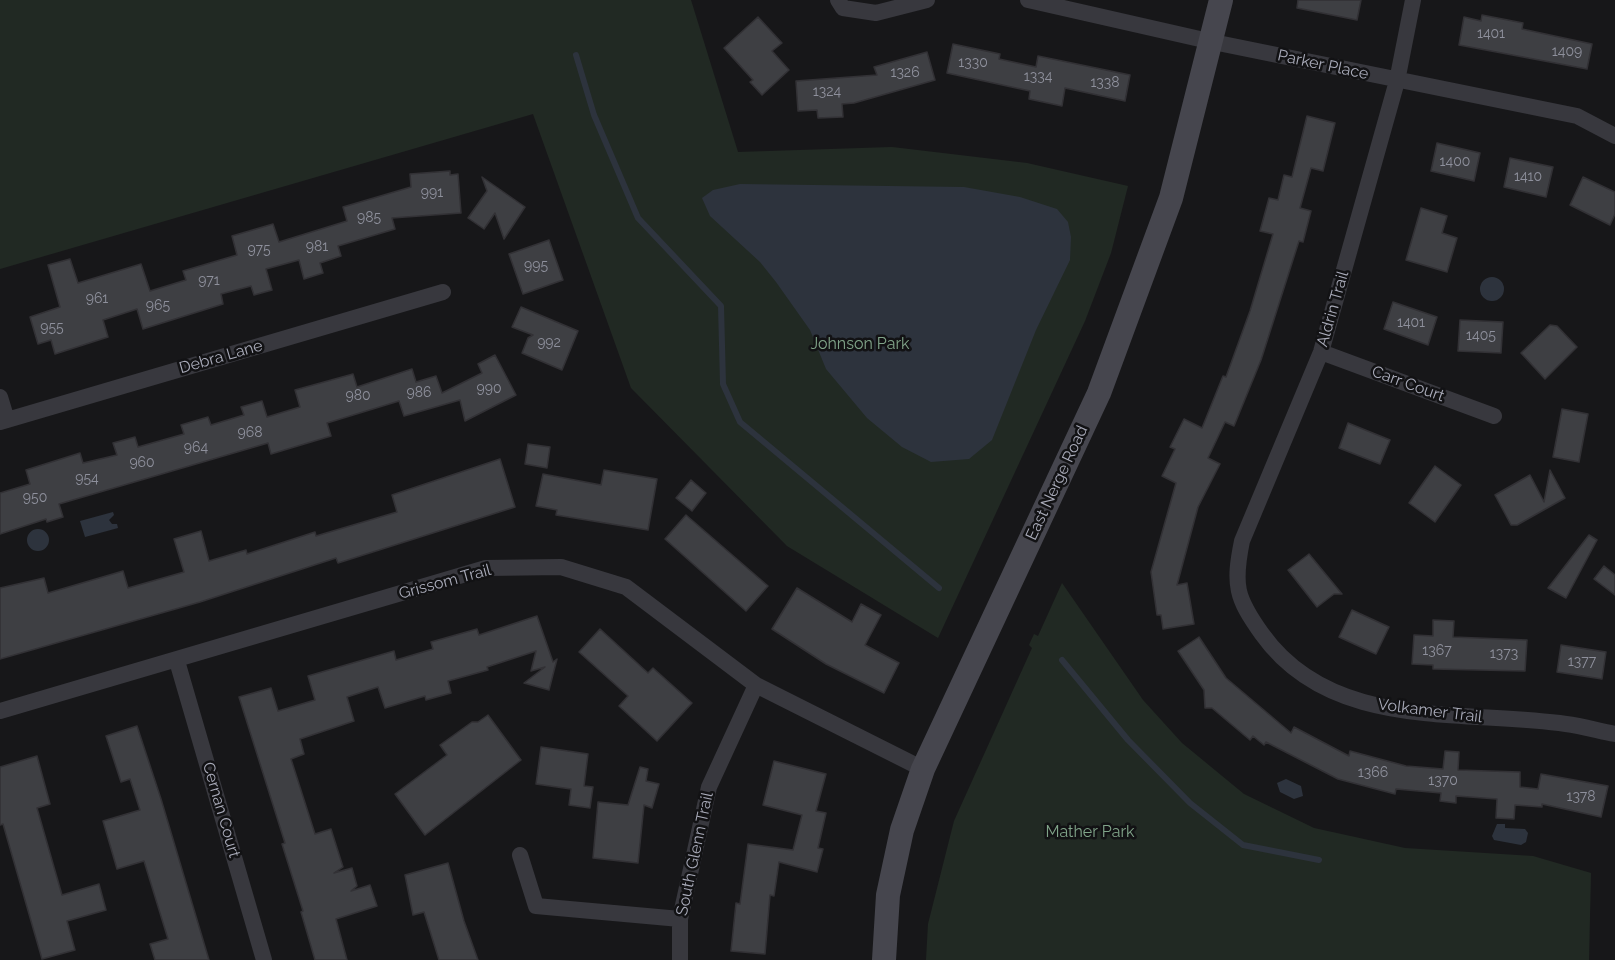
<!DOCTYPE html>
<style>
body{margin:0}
canvas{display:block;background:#171719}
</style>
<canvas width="1615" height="960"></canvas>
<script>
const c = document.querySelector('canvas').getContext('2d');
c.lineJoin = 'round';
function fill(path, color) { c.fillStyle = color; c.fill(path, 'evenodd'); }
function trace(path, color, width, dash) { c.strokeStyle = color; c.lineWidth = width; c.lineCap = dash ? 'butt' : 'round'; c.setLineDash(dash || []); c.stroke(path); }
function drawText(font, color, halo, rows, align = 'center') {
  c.font = font + ' Raleway,sans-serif'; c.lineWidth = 5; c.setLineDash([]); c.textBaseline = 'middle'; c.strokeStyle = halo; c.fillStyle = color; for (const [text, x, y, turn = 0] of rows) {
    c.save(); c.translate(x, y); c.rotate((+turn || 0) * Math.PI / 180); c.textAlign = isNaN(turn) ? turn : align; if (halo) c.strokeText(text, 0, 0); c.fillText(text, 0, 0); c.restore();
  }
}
fill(new Path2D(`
 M 0,0 L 691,0 L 738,152 L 892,147 L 1027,163 L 1128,186 L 1111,253 L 1085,321 L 938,638 L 787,546 L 631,388 L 533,114 L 0,269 Z
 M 1062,583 L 1143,700 L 1182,743 L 1244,794 L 1314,828 L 1405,848 L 1533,856 L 1591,873 L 1589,960 L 926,960 L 928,924 L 954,821 L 1032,648 L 1029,645 L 1034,634 L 1038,636 Z`), '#212923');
fill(new Path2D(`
 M 740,184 L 964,187 L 1020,197 L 1057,209 L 1068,222 L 1071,237 L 1070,260 L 1036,330 L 992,440 L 969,459 L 931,462 L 902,447 L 867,418 L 826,369 L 810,330 L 776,282 L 760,262 L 710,216 L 702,198 L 713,190 Z
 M1480 289a12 12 0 1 1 24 0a12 12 0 1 1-24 0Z
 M 113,512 L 114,515 L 109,520 L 112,524 L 117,524 L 118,528 L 85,537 L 80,521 Z
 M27 540a11 11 0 1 1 22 0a11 11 0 1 1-22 0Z
 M 1286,779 L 1301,786 L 1303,796 L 1294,799 L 1280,792 L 1277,783 Z
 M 1497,824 L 1505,824 L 1505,828 L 1525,829 L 1528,833 L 1526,842 L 1521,845 L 1494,840 L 1492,836 Z`), '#2d333d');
trace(new Path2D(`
 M 576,55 L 594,115 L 638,218 L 721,306 L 723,384 L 740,422 L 939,588
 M 1062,660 L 1128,740 L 1190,803 L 1243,845 L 1319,860`), '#2d333d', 6);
const building = new Path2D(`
 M 1298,0 L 1361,0 L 1357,20 L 1297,8 Z
 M 1482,15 L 1523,23 L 1522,29 L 1592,44 L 1587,69 L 1459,45 L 1464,17 L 1481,21 Z
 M 758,17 L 782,43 L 772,51 L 789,70 L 762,95 L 750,82 L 753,80 L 724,48 Z
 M 953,44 L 1000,54 L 999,59 L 1036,67 L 1038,56 L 1130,75 L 1125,101 L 1065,88 L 1062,106 L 1029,99 L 1030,91 L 947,73 Z
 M 927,52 L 935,80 L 854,103 L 842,104 L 843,117 L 818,118 L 817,110 L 798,111 L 796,81 L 877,75 L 874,67 Z
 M 1307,116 L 1335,123 L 1323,171 L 1311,168 L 1300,208 L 1311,211 L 1303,242 L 1299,241 L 1261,360 L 1234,426 L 1225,422 L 1208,458 L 1220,464 L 1198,507 L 1177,585 L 1187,583 L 1194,624 L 1163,629 L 1161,615 L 1157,615 L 1151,572 L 1176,483 L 1162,476 L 1175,449 L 1170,447 L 1184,419 L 1202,428 L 1223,376 L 1226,377 L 1250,311 L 1273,234 L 1260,231 L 1269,198 L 1278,200 L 1284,175 L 1292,177 Z
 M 1437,143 L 1480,153 L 1474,181 L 1431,171 Z
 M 1510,158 L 1553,167 L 1546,197 L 1504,187 Z
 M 450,171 L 450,175 L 458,174 L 461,213 L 392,218 L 395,229 L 338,246 L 341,256 L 320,263 L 323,273 L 304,279 L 299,260 L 266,269 L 272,290 L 254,295 L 251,286 L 221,294 L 223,304 L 143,329 L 137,309 L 103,320 L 108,337 L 55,354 L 51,340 L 38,344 L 30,317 L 60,307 L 48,265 L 70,259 L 78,283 L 141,264 L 150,291 L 186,280 L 183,271 L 237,255 L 232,236 L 273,224 L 279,242 L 347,221 L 343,207 L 411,187 L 410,174 Z
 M 482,177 L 525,207 L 504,239 L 495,213 L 484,229 L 468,218 L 487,191 Z
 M 1583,177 L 1615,192 L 1615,214 L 1610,225 L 1570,205 Z
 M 1421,208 L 1447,216 L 1442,233 L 1457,238 L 1447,272 L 1406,260 Z
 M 549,240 L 563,280 L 523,294 L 509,254 Z
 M 1393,302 L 1437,317 L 1428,345 L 1384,329 Z
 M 521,307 L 578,331 L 562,370 L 522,353 L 528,338 L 533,335 L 512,327 Z
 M 1460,320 L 1503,322 L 1501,353 L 1458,351 Z
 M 1550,325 L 1557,326 L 1577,347 L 1545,379 L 1521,353 Z
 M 495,355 L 516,395 L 465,421 L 460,400 L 404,416 L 399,401 L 327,423 L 331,436 L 271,454 L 268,443 L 59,504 L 63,517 L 47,522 L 46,519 L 0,534 L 0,493 L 30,484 L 26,470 L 80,453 L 83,463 L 117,455 L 113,443 L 135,437 L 138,447 L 184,434 L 181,425 L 208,417 L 211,425 L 244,415 L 241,407 L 262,401 L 267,417 L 300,407 L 295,390 L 353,374 L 357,387 L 412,369 L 416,382 L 436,376 L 442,393 L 482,373 L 478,364 Z
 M 1562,409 L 1588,414 L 1579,462 L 1553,457 Z
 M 1348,423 L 1390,440 L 1380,464 L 1339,448 Z
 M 528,444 L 550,447 L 547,468 L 525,464 Z
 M 500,459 L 515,507 L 338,563 L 336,558 L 200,602 L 0,659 L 0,588 L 44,578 L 48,593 L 123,571 L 128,588 L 184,572 L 174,539 L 201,531 L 209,561 L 246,550 L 247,554 L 315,532 L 316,536 L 397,512 L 392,495 Z
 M 1435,466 L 1461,485 L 1435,522 L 1409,503 Z
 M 604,470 L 657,479 L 648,530 L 556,515 L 557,510 L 536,506 L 543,474 L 601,485 Z
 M 1550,470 L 1565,498 L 1517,525 L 1511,525 L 1495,495 L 1530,475 L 1544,502 Z
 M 691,480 L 706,493 L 692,511 L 676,498 Z
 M 686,515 L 768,586 L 746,611 L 665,539 Z
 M 1589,535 L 1597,540 L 1566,598 L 1548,588 Z
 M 1309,554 L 1342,594 L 1334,594 L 1317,607 L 1288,570 Z
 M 1604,566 L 1615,575 L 1615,595 L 1594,579 Z
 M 797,588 L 852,622 L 861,604 L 881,615 L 865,645 L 899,663 L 884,693 L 826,664 L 772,629 Z
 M 1352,610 L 1389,627 L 1376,654 L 1339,637 Z
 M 537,616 L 553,662 L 557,659 L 549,690 L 524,683 L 545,667 L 531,671 L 536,651 L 487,667 L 488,670 L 448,681 L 451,693 L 426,700 L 425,696 L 385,708 L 378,687 L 347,697 L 354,721 L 300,739 L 304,754 L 291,759 L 315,834 L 331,829 L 343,867 L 334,873 L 352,868 L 357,886 L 351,891 L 370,885 L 377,906 L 336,919 L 347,960 L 315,960 L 301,912 L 303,911 L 282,844 L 285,843 L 239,697 L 271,688 L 278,711 L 315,700 L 308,676 L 394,651 L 396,660 L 433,649 L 431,642 L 477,629 L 479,635 Z
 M 1433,620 L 1454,621 L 1453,637 L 1527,640 L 1525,671 L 1433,669 L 1433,665 L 1412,664 L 1414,635 L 1433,636 Z
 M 600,629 L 648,673 L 653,668 L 692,703 L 657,741 L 619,706 L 628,696 L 579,652 Z
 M 1199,637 L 1226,678 L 1291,733 L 1294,727 L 1349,756 L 1350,751 L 1406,766 L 1443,769 L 1445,751 L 1459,752 L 1458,770 L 1520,772 L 1520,787 L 1538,789 L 1541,774 L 1608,786 L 1601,817 L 1542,804 L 1542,807 L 1515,805 L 1514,819 L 1496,818 L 1497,799 L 1456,796 L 1456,803 L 1440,801 L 1441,793 L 1396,789 L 1395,794 L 1338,779 L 1266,742 L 1264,745 L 1253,736 L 1250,740 L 1212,708 L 1205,708 L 1204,690 L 1178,651 Z
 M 1561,645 L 1606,652 L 1602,679 L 1557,672 Z
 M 488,715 L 521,760 L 425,835 L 395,794 L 447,755 L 440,745 L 472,722 L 478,722 Z
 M 137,726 L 161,799 L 209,960 L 155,960 L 150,944 L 168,939 L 144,861 L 117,869 L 103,821 L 140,810 L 130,779 L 121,782 L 106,736 Z
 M 541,747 L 588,754 L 584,786 L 593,787 L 590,808 L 569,805 L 571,789 L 536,784 Z
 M 37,756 L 50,804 L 37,808 L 62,895 L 99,884 L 106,910 L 67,921 L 75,950 L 42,959 L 3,824 L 0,825 L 0,767 Z
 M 774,761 L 826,774 L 816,811 L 826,813 L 818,848 L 823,849 L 817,872 L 779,862 L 774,896 L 770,895 L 765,954 L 731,951 L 736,903 L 740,904 L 748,844 L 793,850 L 802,815 L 763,805 Z
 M 640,767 L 648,769 L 646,781 L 659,784 L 652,808 L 644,805 L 638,863 L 593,858 L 598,802 L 628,805 Z
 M 448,863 L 464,921 L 478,960 L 439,960 L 424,912 L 413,915 L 405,875 Z`);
fill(building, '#3e3f43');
trace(building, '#323135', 1.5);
trace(new Path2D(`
 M 838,0 L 843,8 L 876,13 L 927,0
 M 1028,0 L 1213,42 L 1577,116 L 1615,136
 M 1413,0 L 1397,81 L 1321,352 L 1242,541 C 1233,585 1236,598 1262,634 C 1332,732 1463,709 1566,724 C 1582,726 1599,731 1615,734
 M 1321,352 L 1494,416
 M 0,397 L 7,420
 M 0,422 L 443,292
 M 177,661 L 264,960
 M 0,711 L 486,568 L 561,567 L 626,587 L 756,685 L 923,769
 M 520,855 L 536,906 L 680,919
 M 680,960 L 680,919 L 709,787 L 756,685`), '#38383e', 16);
trace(new Path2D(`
 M 884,960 L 888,895 L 902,830 L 923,769 L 1099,393 L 1171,198 L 1221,0`), '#46464e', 24);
drawText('14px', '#8e909c', null, [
 ["1401",1491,34],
 ["1409",1567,52],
 ["1330",973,63],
 ["1326",905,73],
 ["1334",1038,77],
 ["1338",1105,83],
 ["1324",827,92],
 ["1400",1455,162],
 ["1410",1528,177],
 ["991",432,193],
 ["985",369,218],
 ["981",317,247],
 ["975",259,250],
 ["995",536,266],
 ["971",209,281],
 ["961",97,299],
 ["965",158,306],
 ["1401",1411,323],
 ["955",52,328],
 ["1405",1481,336],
 ["992",549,343],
 ["990",489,389],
 ["986",419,393],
 ["980",358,396],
 ["968",250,433],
 ["964",196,448],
 ["960",142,463],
 ["954",87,479],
 ["950",35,498],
 ["1367",1437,651],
 ["1373",1504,654],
 ["1377",1582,662],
 ["1366",1373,773],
 ["1370",1443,781],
 ["1378",1581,797]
]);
drawText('16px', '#a9abb9', '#121214', [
 ["Parker Place",1323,65,12],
 ["Aldrin Trail",1333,309,-74],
 ["Debra Lane",221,357,-16],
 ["Carr Court",1408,384,20],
 ["East Nerge Road",1057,483,-65],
 ["Grissom Trail",445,582,-15],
 ["Volkamer Trail",1430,711,7],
 ["Cernan Court",221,810,74],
 ["South Glenn Trail",695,854,-78]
]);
drawText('16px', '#80a489', '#121214', [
 ["Johnson Park",860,344],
 ["Mather Park",1090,832]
]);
</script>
